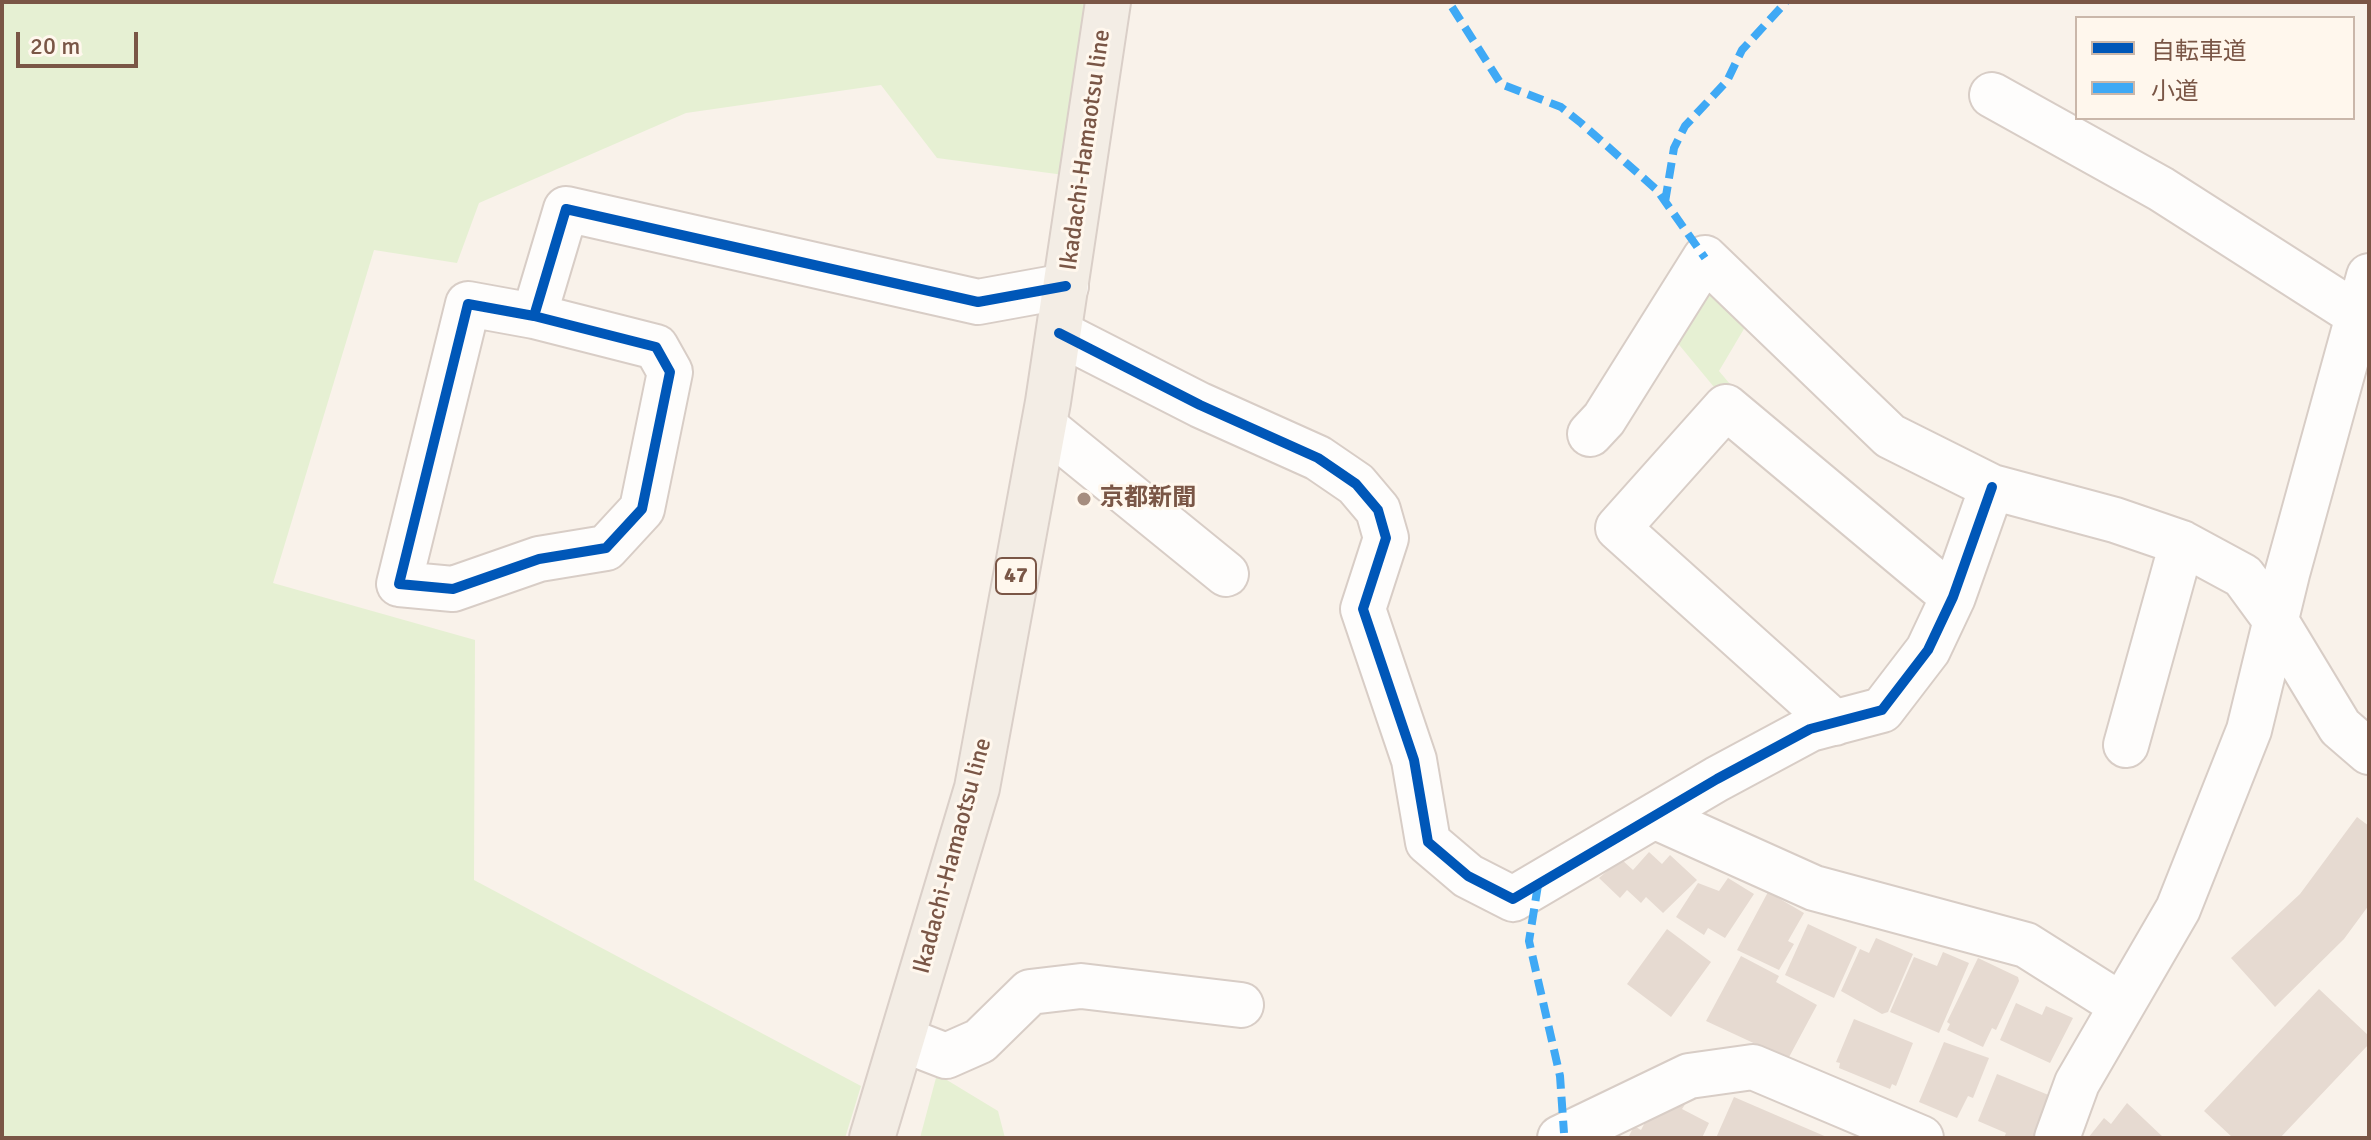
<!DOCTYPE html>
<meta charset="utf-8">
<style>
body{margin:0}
#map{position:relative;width:2371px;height:1140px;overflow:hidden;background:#f9f2ea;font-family:Signika,"Noto Sans JP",sans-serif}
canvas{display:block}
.frame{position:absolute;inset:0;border:4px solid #7a5646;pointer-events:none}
.legend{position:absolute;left:2075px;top:16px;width:280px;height:104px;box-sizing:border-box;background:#fff7ed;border:2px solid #cab7aa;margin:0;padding:10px 14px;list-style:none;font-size:24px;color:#7a5646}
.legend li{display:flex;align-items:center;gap:16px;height:40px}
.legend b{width:40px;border:2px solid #cab7aa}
.scale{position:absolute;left:16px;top:32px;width:122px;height:36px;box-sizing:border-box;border:4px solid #7a5646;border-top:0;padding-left:10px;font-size:24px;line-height:28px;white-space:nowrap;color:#7a5646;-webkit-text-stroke:6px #fff7ed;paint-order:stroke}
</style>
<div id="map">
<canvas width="2371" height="1140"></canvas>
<div class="frame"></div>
<ul class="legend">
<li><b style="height:10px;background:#0057b8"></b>自転車道</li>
<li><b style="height:10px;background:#3fa9f5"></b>小道</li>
</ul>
<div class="scale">20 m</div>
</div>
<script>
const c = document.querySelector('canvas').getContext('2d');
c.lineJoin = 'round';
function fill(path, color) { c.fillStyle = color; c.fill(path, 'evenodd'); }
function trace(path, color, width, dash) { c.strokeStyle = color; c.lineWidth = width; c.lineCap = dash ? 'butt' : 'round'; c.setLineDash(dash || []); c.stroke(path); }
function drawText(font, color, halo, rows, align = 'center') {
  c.font = font + ' Signika,"Noto Sans JP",sans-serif'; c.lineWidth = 6; c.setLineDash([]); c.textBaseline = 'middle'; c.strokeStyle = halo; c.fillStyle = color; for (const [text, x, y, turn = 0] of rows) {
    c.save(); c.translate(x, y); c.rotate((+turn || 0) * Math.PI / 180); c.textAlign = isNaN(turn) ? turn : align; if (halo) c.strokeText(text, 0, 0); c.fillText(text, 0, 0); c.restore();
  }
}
fill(new Path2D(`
 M 2,2 L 1086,2 L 1064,175 L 937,158 L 881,85 L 686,113 L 479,203 L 457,263 L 374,250 L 273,583 L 475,640 L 474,880 L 861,1086 L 845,1138 L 2,1138 Z
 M 1709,277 L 1751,317 L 1719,371 L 1735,390 L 1723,398 L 1671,335 Z
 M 937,1074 L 998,1111 L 1005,1138 L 920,1138 Z`), '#e6f0d3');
fill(new Path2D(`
 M 2357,817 L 2369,826 L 2369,905 L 2344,939 L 2275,1007 L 2231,958 L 2300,894 Z
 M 1649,852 L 1662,864 L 1670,855 L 1697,880 L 1663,913 L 1646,897 L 1641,903 L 1627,890 L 1620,898 L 1599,878 L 1621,859 L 1633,870 Z
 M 1728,878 L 1754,894 L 1725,938 L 1708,928 L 1704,935 L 1676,917 L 1698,883 L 1719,891 Z
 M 1768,892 L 1804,913 L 1788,941 L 1794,944 L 1779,970 L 1737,950 Z
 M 1808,924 L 1857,947 L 1834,998 L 1785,975 Z
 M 1667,929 L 1711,962 L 1671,1017 L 1627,984 Z
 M 1876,938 L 1913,954 L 1888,1012 L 1882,1014 L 1841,991 L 1860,949 L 1869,953 Z
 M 1943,952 L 1969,963 L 1939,1033 L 1890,1012 L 1914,957 L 1937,966 Z
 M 1741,956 L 1779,976 L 1776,982 L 1817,1005 L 1788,1059 L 1706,1021 Z
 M 1978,958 L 2018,977 L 2019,981 L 1996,1030 L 1992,1028 L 1983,1047 L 1947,1030 L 1950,1024 L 1947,1022 Z
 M 2319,989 L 2369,1036 L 2369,1044 L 2280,1138 L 2233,1138 L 2204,1111 Z
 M 2016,1003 L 2042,1015 L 2046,1006 L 2073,1018 L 2050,1063 L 2000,1040 Z
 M 1854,1019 L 1913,1043 L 1896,1086 L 1892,1084 L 1890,1089 L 1839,1068 L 1840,1063 L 1836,1062 Z
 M 1944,1042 L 1989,1058 L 1973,1098 L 1968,1096 L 1957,1118 L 1919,1102 Z
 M 1997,1074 L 2051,1096 L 2043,1138 L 2004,1138 L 2006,1133 L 1978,1121 Z
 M 1734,1097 L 1829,1138 L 1716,1138 Z
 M 1675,1098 L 1686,1103 L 1682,1109 L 1709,1123 L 1702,1138 L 1628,1138 L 1634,1126 L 1641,1130 L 1654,1105 L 1668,1112 Z
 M 2127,1103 L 2164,1138 L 2088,1138 L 2104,1118 L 2111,1124 Z`), '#e6dad1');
const minor = new Path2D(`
 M 1992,95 L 2161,189 L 2358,315
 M 534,316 L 468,304 L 399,584 L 453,589 L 539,559 L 606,548 L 642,509 L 670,372 L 656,347 L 534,316 L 566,209 L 978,302 L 1066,286
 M 1059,333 L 1200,405 L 1318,458 L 1356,484 L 1378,510 L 1386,538 L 1363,609 L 1414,760 L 1428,842 L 1468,876 L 1513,899 L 1717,779 L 1810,729 L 1882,710 L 1928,650 L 1953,597 L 1992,487
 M 1044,426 L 1226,574
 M 1590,434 L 1604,419 L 1705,258 L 1890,436 L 1992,487 L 2115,520 L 2182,543 L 2243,576 L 2276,621 L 2340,727 L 2369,752
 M 1835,723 L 1618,528 L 1726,407 L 1953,597
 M 2126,745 L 2182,543
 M 1656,817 L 1814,888 L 2026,945 L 2121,1005
 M 902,1039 L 946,1056 L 980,1041 L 1030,992 L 1081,986 L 1241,1005
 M 1560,1138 L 1689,1076 L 1753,1067 L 1921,1138
 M 2057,1138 L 2077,1083 L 2178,909 L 2249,730 L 2287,574 L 2369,276`);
const major = new Path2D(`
 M 872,1138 L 977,788 L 1048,402 L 1108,2`);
trace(minor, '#d8cdc6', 48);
trace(major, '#dacfc8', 48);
trace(minor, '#fefdfc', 44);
trace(major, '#f3ede5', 44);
trace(new Path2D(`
 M 1452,7 L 1501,84 L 1561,107 L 1581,123 L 1657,190 L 1705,258
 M 1665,202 L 1674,148 L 1685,126 L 1727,81 L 1742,50 L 1786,2
 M 1538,885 L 1529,941 L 1560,1076 L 1564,1133`), '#3fa9f5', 8, [16, 8]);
trace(new Path2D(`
 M 534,316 L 468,304 L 399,584 L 453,589 L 539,559 L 606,548 L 642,509 L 670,372 L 656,347 L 534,316 L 566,209 L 978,302 L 1066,286
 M 1059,333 L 1200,405 L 1318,458 L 1356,484 L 1378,510 L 1386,538 L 1363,609 L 1414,760 L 1428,842 L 1468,876 L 1513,899 L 1717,779 L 1810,729 L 1882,710 L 1928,650 L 1953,597 L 1992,487`), '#0057b8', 10);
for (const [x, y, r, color] of [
 [1084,499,8,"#a68d7f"]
]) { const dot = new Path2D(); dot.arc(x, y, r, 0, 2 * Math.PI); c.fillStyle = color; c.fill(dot); trace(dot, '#fff7ed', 3); }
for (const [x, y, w] of [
 [1016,576,40]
]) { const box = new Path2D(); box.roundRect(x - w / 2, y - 18, w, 36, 6); c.fillStyle = '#fff7ed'; c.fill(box); trace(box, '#7a5646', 2); }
drawText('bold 22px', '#7a5646', null, [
 ["47",1016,576]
]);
drawText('24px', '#7a5646', '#fff7ed', [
 ["Ikadachi-Hamaotsu line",1086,150,-82],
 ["Ikadachi-Hamaotsu line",953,856,-75]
]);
drawText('bold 24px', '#7a5646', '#fff7ed', [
 ["京都新聞",1100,499]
], 'left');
</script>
